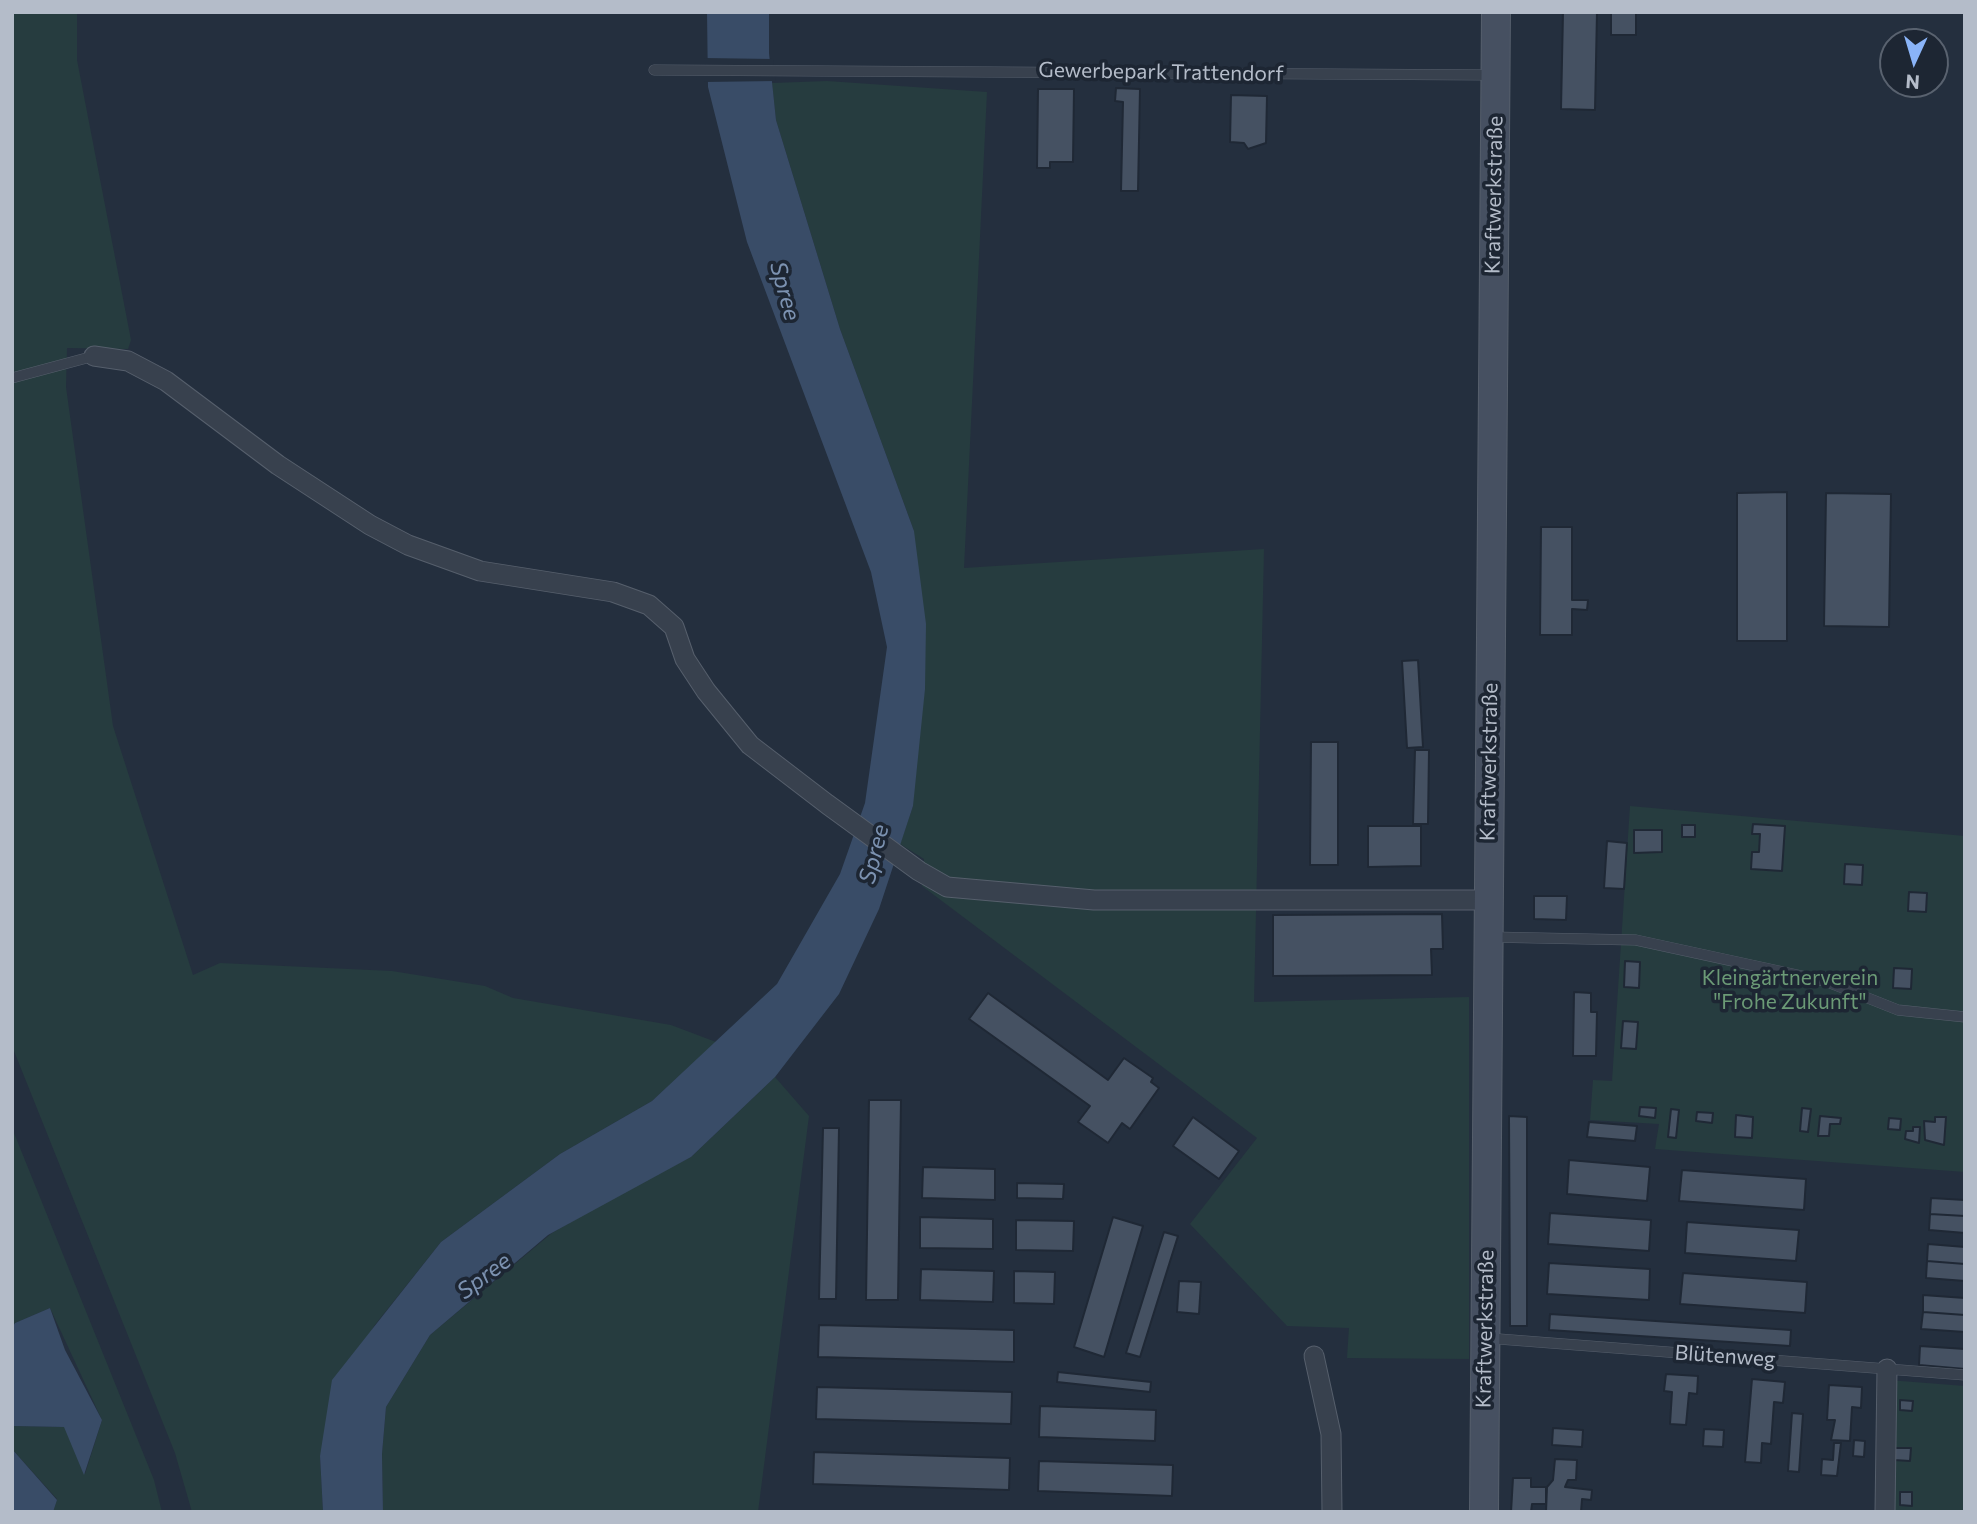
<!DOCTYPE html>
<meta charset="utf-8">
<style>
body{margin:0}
#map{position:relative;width:1977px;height:1524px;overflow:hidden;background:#242f3e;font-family:Commissioner,sans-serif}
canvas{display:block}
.frame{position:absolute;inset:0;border:14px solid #b4bcc9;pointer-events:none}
.north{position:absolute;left:1879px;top:28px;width:70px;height:70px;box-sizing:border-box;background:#1d2633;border:2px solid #59626f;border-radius:50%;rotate:184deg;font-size:19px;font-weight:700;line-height:28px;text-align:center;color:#b4bcc9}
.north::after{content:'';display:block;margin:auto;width:24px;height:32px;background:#8ab4f8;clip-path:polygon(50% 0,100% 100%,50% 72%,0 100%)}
</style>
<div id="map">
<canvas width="1977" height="1524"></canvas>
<div class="frame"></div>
<div class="north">N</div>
</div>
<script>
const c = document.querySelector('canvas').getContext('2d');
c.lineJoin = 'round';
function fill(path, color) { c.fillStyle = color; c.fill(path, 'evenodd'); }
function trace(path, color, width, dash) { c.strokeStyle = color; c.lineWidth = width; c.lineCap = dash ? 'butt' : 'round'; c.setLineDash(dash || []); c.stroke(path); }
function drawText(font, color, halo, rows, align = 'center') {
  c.font = font + ' Commissioner,sans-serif'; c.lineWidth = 7; c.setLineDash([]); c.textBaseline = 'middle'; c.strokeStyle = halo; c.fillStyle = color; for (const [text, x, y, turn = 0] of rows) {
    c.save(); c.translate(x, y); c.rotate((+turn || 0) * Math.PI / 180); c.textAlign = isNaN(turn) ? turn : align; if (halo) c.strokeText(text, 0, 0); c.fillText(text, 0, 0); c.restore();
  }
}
fill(new Path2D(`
 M 12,12 L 77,12 L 77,60 L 131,340 L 128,349 L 67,348 L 66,387 L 113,726 L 193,975 L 220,963 L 392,971 L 485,986 L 513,998 L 671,1025 L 716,1042 L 652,1101 L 560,1154 L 441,1242 L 374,1326 L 320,1456 L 323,1512 L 192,1512 L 175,1453 L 12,1046 Z
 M 827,81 L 987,92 L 964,568 L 1264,549 L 1254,1002 L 1469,997 L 1469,1359 L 1347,1358 L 1349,1328 L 1287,1326 L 1190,1224 L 1257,1138 L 922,886 L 924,859 L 900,844 L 913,806 L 914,531 L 840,329 L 776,120 L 772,83 Z
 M 1630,806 L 1965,836 L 1965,1172 L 1655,1149 L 1659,1124 L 1590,1120 L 1593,1080 L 1612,1081 Z
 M 775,1077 L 809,1116 L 758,1512 L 383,1512 L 382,1454 L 386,1407 L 430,1335 L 552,1233 L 630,1187 L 691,1157 Z
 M 12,1128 L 154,1480 L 162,1512 L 53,1512 L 57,1499 L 12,1449 L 12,1426 L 65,1427 L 85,1474 L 102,1420 L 50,1308 L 15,1323 L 12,1328 Z
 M 1888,1380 L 1965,1386 L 1965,1512 L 1889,1512 Z`), '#263c3f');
fill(new Path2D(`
 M 707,12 L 769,12 L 769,53 L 776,120 L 840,329 L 914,531 L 926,624 L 925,689 L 913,806 L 879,909 L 839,994 L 775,1077 L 691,1157 L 548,1235 L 430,1335 L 386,1407 L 382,1454 L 383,1512 L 323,1512 L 320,1456 L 332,1380 L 441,1242 L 560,1154 L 652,1101 L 777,984 L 840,874 L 865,803 L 887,647 L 871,572 L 747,242 L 708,87 Z
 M 50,1308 L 65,1350 L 102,1420 L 84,1475 L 64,1427 L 12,1426 L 12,1328 L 15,1323 Z
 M 12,1449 L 57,1500 L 53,1512 L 12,1512 Z`), '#394c67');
fill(new Path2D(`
 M 704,58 L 773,59 L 776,81 L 704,82 Z`), '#242f3e');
const building = new Path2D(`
 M 1563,12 L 1597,12 L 1595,110 L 1561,109 Z
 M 1611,12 L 1636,12 L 1636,35 L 1611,35 Z
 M 1116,88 L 1140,89 L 1138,191 L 1121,191 L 1123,102 L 1115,101 Z
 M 1038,89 L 1074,89 L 1073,162 L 1050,162 L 1050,168 L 1037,168 Z
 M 1231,95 L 1267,96 L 1266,143 L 1248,149 L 1244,143 L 1230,142 Z
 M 1787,492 L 1787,641 L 1737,641 L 1737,493 Z
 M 1826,493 L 1891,494 L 1889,627 L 1824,626 Z
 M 1541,527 L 1572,527 L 1572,600 L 1588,600 L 1587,610 L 1572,609 L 1572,635 L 1540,635 Z
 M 1418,660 L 1423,747 L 1407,748 L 1402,661 Z
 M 1311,742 L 1338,742 L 1338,865 L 1310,865 Z
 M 1415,750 L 1429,750 L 1428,824 L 1413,824 Z
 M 1753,824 L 1785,826 L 1782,871 L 1751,869 L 1752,852 L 1759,852 L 1760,834 L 1752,834 Z
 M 1682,825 L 1695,825 L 1695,837 L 1682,837 Z
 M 1368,826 L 1421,826 L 1421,866 L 1368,867 Z
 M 1634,830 L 1662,830 L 1662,852 L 1634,853 Z
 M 1607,841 L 1627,843 L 1624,889 L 1604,888 Z
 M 1845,864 L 1863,865 L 1862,885 L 1844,884 Z
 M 1909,892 L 1927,893 L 1926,912 L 1908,911 Z
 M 1534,896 L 1567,896 L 1566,920 L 1534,919 Z
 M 1442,914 L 1443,949 L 1431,949 L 1432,975 L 1273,976 L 1273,915 Z
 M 1625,961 L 1640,962 L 1639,988 L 1624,987 Z
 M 1894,968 L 1912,969 L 1911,989 L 1893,988 Z
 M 1574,992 L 1591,993 L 1591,1012 L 1597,1012 L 1596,1056 L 1573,1056 Z
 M 988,993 L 1108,1080 L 1124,1058 L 1153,1078 L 1151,1082 L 1159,1088 L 1130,1129 L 1122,1123 L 1108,1143 L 1078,1122 L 1090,1106 L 969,1019 Z
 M 1623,1021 L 1638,1022 L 1636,1049 L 1621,1048 Z
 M 869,1100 L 901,1100 L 898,1300 L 866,1300 Z
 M 1640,1107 L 1656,1108 L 1655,1118 L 1639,1116 Z
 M 1802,1108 L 1811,1109 L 1808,1132 L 1800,1131 Z
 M 1671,1109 L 1679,1110 L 1676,1138 L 1668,1137 Z
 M 1697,1112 L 1713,1113 L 1712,1123 L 1696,1121 Z
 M 1736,1115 L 1753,1117 L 1752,1138 L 1735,1137 Z
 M 1509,1116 L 1527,1117 L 1527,1326 L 1510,1326 Z
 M 1820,1116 L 1841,1118 L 1840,1124 L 1830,1124 L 1829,1136 L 1818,1136 Z
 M 1193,1117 L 1239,1151 L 1219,1179 L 1173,1146 Z
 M 1935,1117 L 1946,1117 L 1944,1145 L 1925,1140 L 1924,1121 L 1935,1122 Z
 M 1889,1118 L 1901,1119 L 1900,1130 L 1888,1129 Z
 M 1589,1122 L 1637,1126 L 1635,1141 L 1587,1137 Z
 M 1913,1127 L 1920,1127 L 1919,1143 L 1905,1139 L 1906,1131 L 1913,1131 Z
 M 823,1128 L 839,1128 L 836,1299 L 819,1299 Z
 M 1569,1160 L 1650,1167 L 1647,1201 L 1567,1194 Z
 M 923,1167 L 995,1169 L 995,1200 L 922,1198 Z
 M 1682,1170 L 1806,1179 L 1804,1210 L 1679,1201 Z
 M 1017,1183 L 1064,1184 L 1063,1199 L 1017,1198 Z
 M 1931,1198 L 1965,1200 L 1965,1216 L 1930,1214 Z
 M 1550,1213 L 1651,1220 L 1649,1251 L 1548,1244 Z
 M 1930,1214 L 1965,1216 L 1965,1233 L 1929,1230 Z
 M 920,1217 L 993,1219 L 993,1249 L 920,1248 Z
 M 1113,1217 L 1143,1226 L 1104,1357 L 1074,1347 Z
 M 1016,1220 L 1074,1221 L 1073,1251 L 1016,1250 Z
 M 1687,1222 L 1799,1230 L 1796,1261 L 1685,1253 Z
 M 1164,1232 L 1178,1236 L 1140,1357 L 1126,1353 Z
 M 1928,1244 L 1965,1247 L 1965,1264 L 1927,1261 Z
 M 1927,1261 L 1965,1264 L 1965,1281 L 1926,1278 Z
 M 1549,1263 L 1650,1269 L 1649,1300 L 1547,1294 Z
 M 921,1269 L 994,1271 L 993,1302 L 920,1300 Z
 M 1014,1271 L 1055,1272 L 1054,1304 L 1014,1303 Z
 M 1683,1273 L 1807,1282 L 1805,1313 L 1680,1304 Z
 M 1179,1281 L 1201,1282 L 1199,1314 L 1177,1312 Z
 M 1923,1295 L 1965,1298 L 1965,1315 L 1923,1312 Z
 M 1923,1312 L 1965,1315 L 1965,1332 L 1921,1329 Z
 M 1550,1314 L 1791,1330 L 1790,1346 L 1549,1330 Z
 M 819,1325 L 1014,1330 L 1014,1362 L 818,1357 Z
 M 1920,1346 L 1965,1349 L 1965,1369 L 1919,1365 Z
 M 1058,1372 L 1151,1382 L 1150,1392 L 1057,1382 Z
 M 1666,1374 L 1698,1376 L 1697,1394 L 1689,1393 L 1686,1425 L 1670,1424 L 1672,1392 L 1664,1391 Z
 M 1752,1379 L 1785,1382 L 1783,1403 L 1774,1402 L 1771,1444 L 1762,1443 L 1761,1463 L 1745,1462 Z
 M 1829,1385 L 1862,1387 L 1861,1408 L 1852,1407 L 1850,1441 L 1831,1440 L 1835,1420 L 1827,1420 Z
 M 817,1387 L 1012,1392 L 1011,1424 L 816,1419 Z
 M 1900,1400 L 1913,1401 L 1912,1411 L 1900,1410 Z
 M 1040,1406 L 1156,1410 L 1155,1441 L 1039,1437 Z
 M 1792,1413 L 1803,1414 L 1799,1472 L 1788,1471 Z
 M 1553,1428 L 1583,1430 L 1582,1447 L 1552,1445 Z
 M 1704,1429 L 1724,1430 L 1723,1447 L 1703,1446 Z
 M 1854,1440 L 1865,1441 L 1864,1457 L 1853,1456 Z
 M 1834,1443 L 1841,1443 L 1837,1476 L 1821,1475 L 1822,1459 L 1833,1460 Z
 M 1895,1448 L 1911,1448 L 1910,1461 L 1894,1460 Z
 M 814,1452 L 1010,1458 L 1009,1490 L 813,1484 Z
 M 1555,1459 L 1577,1460 L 1576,1480 L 1568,1480 L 1565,1487 L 1592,1490 L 1591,1500 L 1582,1499 L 1581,1512 L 1546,1512 L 1547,1487 L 1553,1480 Z
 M 1039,1461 L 1173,1465 L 1172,1496 L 1038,1491 Z
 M 1513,1478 L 1531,1478 L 1531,1487 L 1546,1487 L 1546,1504 L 1532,1504 L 1531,1512 L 1511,1512 Z
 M 1900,1492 L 1912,1492 L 1912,1506 L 1900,1505 Z`);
fill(building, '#455162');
trace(building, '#1f2835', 2);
const service = new Path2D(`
 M 654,70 L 1494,75
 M 12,378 L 94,356
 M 1489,937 L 1636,940 L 1825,981 L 1898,1010 L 1965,1017
 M 1486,1338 L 1965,1375`);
const minor = new Path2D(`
 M 94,356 L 128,361 L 166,381 L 278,465 L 370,525 L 408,545 L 480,571 L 613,592 L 649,605 L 674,627 L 685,659 L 706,691 L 750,745 L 827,804 L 919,871 L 947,887 L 1094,900 L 1488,900
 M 1314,1356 L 1331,1434 L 1332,1512
 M 1885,1512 L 1887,1369`);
const secondary = new Path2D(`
 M 1484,1512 L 1496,12`);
trace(service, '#565f6c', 11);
trace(minor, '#565f6c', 21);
trace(secondary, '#565f6c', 30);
trace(service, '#38414e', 10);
trace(minor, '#38414e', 19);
trace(secondary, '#465061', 28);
drawText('21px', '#b4bcc9', '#1d2633', [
 ["Gewerbepark Trattendorf",1161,72,1],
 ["Kraftwerkstraße",1494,195,-89],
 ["Kraftwerkstraße",1489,762,-89],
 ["Kraftwerkstraße",1485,1329,-89],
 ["Blütenweg",1725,1356,4]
]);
drawText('21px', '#6b9a76', '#1d2633', [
 ["Kleingärtnerverein",1790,978],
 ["\"Frohe Zukunft\"",1790,1002]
]);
drawText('italic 23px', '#7c92b1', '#1d2633', [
 ["Spree",785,291,75],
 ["Spree",874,854,-76],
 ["Spree",484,1276,-37]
]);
</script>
